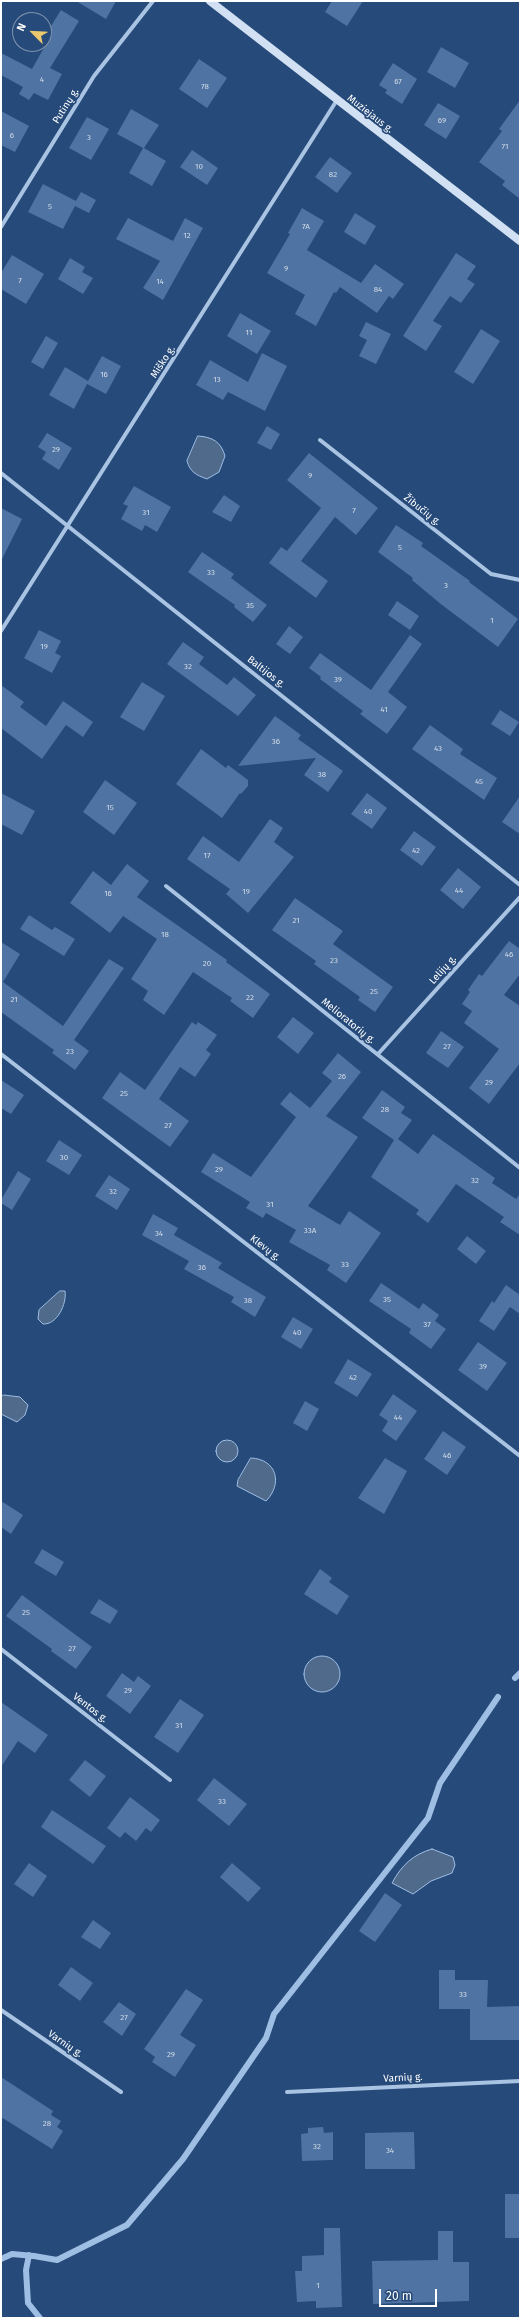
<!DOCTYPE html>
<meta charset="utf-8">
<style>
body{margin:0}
#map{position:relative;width:521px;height:2319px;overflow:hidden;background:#264a79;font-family:"Fira Sans",sans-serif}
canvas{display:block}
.frame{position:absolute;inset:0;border:2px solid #fff;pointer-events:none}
.north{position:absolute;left:12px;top:12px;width:40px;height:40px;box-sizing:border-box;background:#264a79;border:1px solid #7d92af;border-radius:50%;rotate:294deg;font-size:11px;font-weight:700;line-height:16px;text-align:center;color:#fff}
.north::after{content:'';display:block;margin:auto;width:14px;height:18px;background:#ebc86f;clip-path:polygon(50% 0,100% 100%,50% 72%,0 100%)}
.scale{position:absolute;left:379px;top:2289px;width:58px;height:18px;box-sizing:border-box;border:2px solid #fff;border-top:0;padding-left:5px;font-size:12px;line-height:14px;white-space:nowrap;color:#fff;-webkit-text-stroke:3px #264a79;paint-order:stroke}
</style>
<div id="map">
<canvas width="521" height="2319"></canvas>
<div class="frame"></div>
<div class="north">N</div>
<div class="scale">20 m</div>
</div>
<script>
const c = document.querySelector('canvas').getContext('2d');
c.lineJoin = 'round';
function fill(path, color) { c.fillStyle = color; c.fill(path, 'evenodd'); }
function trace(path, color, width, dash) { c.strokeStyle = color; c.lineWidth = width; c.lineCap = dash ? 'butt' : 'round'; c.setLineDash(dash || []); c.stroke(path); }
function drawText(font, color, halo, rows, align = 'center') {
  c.font = font + ' "Fira Sans",sans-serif'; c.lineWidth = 3.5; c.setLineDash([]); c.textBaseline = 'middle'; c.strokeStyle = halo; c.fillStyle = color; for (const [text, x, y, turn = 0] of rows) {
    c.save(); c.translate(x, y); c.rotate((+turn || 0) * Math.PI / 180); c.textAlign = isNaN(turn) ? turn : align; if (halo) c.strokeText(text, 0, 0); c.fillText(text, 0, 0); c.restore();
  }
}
const water = new Path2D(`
 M 198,436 C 213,437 221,442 225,456 L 219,472 L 207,479 C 196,475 190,472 187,461 Z
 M 60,1291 L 65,1291 C 67,1304 57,1325 43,1324 L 38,1319 L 39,1310 Z
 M 4,1395 L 20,1397 L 28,1405 L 25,1415 L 17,1422 L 1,1414 L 1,1397 Z
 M216 1451a11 11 0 1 1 22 0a11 11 0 1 1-22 0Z
 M 251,1458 C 277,1459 283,1484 266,1501 L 237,1486 L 238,1480 Z
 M304 1674a18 18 0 1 1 36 0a18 18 0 1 1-36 0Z
 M 432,1849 L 453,1857 L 455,1865 L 452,1873 L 431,1881 L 413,1894 L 392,1883 C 402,1865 412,1855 432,1849 Z`);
fill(water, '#506a8c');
trace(water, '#9ebee4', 1);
trace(new Path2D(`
 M 515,1678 L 520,1673
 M 29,2255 L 26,2270 L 28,2303 L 40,2318
 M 1,2259 L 12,2254 L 34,2256 L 57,2260 L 127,2225 L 183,2159 L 266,2038 L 274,2014 L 428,1818 L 440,1783 L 498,1697`), '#9ebee4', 6);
fill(new Path2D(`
 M 76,1 L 116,1 L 106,19 Z
 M 332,1 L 363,1 L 347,26 L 325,12 Z
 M 61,10 L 79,21 L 50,68 L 62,74 L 48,100 L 34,93 L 29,100 L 19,94 L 23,87 L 1,75 L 1,53 L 32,69 L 50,37 L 46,34 Z
 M 441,47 L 469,63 L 455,88 L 427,72 Z
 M 199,59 L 227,78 L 207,108 L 179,89 Z
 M 393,63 L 417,79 L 402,104 L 385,93 L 387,90 L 379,85 Z
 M 520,100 L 520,199 L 502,185 L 505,181 L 479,162 L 502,131 L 499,129 Z
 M 438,103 L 460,116 L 446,139 L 424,125 Z
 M 131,109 L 159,125 L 144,148 L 166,161 L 152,186 L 129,173 L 143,148 L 117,134 Z
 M 1,111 L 29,126 L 15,152 L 1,145 Z
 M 87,117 L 109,129 L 91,160 L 69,148 Z
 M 192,150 L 218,168 L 207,185 L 180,167 Z
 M 330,157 L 352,173 L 337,193 L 315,177 Z
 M 43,184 L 76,201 L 81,192 L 96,200 L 89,213 L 75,206 L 63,229 L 28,212 Z
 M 302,208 L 324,221 L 307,250 L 361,283 L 375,264 L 404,284 L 393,299 L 389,296 L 377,313 L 340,287 L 336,293 L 334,292 L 316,326 L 295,314 L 305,295 L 267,273 L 290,234 L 288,233 Z
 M 355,213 L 376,226 L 365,245 L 344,232 Z
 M 128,218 L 173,241 L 185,218 L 203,228 L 163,300 L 143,288 L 160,261 L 116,239 Z
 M 456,253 L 476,266 L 467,279 L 475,284 L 461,303 L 450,296 L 433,321 L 442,326 L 426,351 L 403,336 Z
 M 12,255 L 44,274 L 26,304 L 1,289 L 1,273 Z
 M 70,258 L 85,267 L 82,272 L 93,278 L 83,294 L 58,279 Z
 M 240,313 L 271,331 L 257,354 L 227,336 Z
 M 366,322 L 391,334 L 376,364 L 359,356 L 367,340 L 359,336 Z
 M 481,329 L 500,341 L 473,384 L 454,372 Z
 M 46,336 L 58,343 L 43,369 L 31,362 Z
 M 262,353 L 287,366 L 265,411 L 228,392 L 223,400 L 196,385 L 210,360 L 248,382 Z
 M 102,356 L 121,366 L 106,394 L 87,384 L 74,409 L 49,395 L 65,367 L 88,381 Z
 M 267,426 L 280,434 L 271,450 L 257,443 Z
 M 47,433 L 72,448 L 59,470 L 42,459 L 46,452 L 38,447 Z
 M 309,453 L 378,508 L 356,535 L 335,517 L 301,561 L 328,581 L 316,598 L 269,563 L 281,547 L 287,551 L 321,508 L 287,480 Z
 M 134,486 L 171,507 L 157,532 L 145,525 L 142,531 L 121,519 L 128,506 L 123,504 Z
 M 224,495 L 240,506 L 231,522 L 212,512 Z
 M 1,508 L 22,519 L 1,561 Z
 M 396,525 L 423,543 L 421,546 L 470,581 L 469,582 L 518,619 L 498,647 L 442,605 L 412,580 L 413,578 L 378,552 Z
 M 202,552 L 234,574 L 231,578 L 267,605 L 253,622 L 234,607 L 235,605 L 188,572 Z
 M 397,601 L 419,616 L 410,630 L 388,615 Z
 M 289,626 L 303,637 L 290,654 L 276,644 Z
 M 39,630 L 61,641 L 55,653 L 61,656 L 52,673 L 24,658 Z
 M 410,635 L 422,644 L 388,692 L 407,707 L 387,734 L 360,714 L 363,711 L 320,679 L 321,677 L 309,668 L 320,653 L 371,690 Z
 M 183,642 L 204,657 L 199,664 L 227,685 L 234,677 L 256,695 L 238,716 L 167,664 Z
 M 142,682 L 165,696 L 144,731 L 120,717 Z
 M 1,685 L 24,702 L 20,707 L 46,726 L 63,701 L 93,722 L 83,737 L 66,725 L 42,759 L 1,728 Z
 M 500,710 L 519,722 L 510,736 L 491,724 Z
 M 275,716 L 301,735 L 298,739 L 343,771 L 328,792 L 304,775 L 316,758 L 238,766 Z
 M 430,725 L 463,749 L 460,754 L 497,778 L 484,800 L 412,749 Z
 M 201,749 L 226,768 L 228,765 L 248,780 L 248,786 L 241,794 L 240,793 L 222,818 L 176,784 Z
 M 105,780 L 137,803 L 114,835 L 83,812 Z
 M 1,793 L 35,811 L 22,835 L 1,824 Z
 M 367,793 L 387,808 L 372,829 L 351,814 Z
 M 520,796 L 520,834 L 502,822 Z
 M 270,819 L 283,828 L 274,842 L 294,857 L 248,913 L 226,894 L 230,889 L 187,859 L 203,836 L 239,862 Z
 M 414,831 L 436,847 L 422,866 L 400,850 Z
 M 127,864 L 149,881 L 137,897 L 227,960 L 226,962 L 270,994 L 253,1018 L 230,1001 L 232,998 L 193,972 L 164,1015 L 143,1000 L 148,991 L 131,979 L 157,939 L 123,916 L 110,933 L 70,903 L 93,871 L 111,885 Z
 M 458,868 L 481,887 L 463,909 L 440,890 Z
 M 295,898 L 343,931 L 333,944 L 393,987 L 375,1012 L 358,1000 L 360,997 L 314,964 L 316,961 L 272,930 Z
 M 29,915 L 52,930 L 55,927 L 75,939 L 64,956 L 20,929 Z
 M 509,941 L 520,949 L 520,974 L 504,995 L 520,1006 L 520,1063 L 489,1104 L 469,1088 L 499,1049 L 464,1023 L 472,1011 L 462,1004 L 470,992 L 468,990 L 479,974 L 482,976 Z
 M 1,942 L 20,954 L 3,982 L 63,1026 L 109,959 L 124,968 L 74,1040 L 89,1051 L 75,1070 L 52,1053 L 54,1050 L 1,1012 Z
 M 293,1017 L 314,1033 L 298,1054 L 277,1037 Z
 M 192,1022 L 196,1025 L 198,1022 L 217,1035 L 206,1050 L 211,1054 L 195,1077 L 180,1067 L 159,1099 L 189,1121 L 170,1147 L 102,1098 L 120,1072 L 145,1090 Z
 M 441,1031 L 464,1047 L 448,1068 L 426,1053 Z
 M 338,1053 L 361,1072 L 326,1116 L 358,1137 L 308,1206 L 340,1225 L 349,1211 L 381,1233 L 346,1283 L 327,1270 L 330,1265 L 289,1242 L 296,1230 L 266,1213 L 263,1218 L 246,1208 L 250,1202 L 201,1172 L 213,1153 L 251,1177 L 296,1117 L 280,1104 L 290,1092 L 310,1108 L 332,1081 L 322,1073 Z
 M 1,1080 L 24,1095 L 11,1114 L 1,1108 Z
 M 382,1090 L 405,1107 L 401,1113 L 412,1120 L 398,1139 L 418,1154 L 433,1134 L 495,1178 L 492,1183 L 516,1199 L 520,1194 L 520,1235 L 500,1222 L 504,1217 L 456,1184 L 428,1223 L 416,1214 L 419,1210 L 371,1177 L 394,1140 L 362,1118 Z
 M 59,1140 L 82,1155 L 69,1175 L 46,1161 Z
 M 18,1171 L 31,1179 L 12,1210 L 1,1203 L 1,1200 Z
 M 109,1175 L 130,1189 L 117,1210 L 95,1196 Z
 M 153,1214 L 178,1228 L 174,1235 L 222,1263 L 218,1268 L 266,1297 L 255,1317 L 231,1302 L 234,1297 L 184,1269 L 189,1261 L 142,1235 Z
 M 467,1236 L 486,1251 L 476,1264 L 457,1249 Z
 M 381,1283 L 419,1309 L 423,1303 L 439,1315 L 435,1321 L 446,1329 L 431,1349 L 409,1333 L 411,1329 L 369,1301 Z
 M 506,1285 L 520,1295 L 520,1314 L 510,1307 L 494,1331 L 479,1321 L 492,1301 L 494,1303 Z
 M 293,1317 L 313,1329 L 301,1349 L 281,1337 Z
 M 478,1342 L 507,1363 L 487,1391 L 458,1370 Z
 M 348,1359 L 372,1374 L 357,1397 L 334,1383 Z
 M 393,1394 L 417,1411 L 396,1441 L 382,1431 L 388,1421 L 379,1415 Z
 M 305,1401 L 319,1409 L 307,1431 L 293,1423 Z
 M 443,1431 L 466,1447 L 447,1475 L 424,1459 Z
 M 385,1458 L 407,1471 L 384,1514 L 358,1498 Z
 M 1,1501 L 23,1515 L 11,1534 L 1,1527 Z
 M 42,1549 L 64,1562 L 56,1576 L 34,1563 Z
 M 320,1569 L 332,1578 L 329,1582 L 349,1596 L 337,1615 L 304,1594 Z
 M 22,1595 L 92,1647 L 76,1669 L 51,1651 L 52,1649 L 6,1616 Z
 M 99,1599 L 118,1611 L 110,1624 L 90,1613 Z
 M 122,1673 L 134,1682 L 138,1676 L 151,1686 L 130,1714 L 106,1696 Z
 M 180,1699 L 204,1715 L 178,1753 L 154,1737 Z
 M 1,1702 L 48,1735 L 35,1753 L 18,1741 L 1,1767 Z
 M 85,1760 L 106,1776 L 90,1797 L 69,1780 Z
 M 214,1778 L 247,1804 L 229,1826 L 197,1800 Z
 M 130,1797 L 160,1820 L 151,1832 L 146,1828 L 136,1841 L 125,1832 L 120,1838 L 107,1828 Z
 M 52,1810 L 106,1846 L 93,1864 L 41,1827 Z
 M 29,1863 L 47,1876 L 33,1897 L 14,1884 Z
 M 232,1863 L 261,1888 L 248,1902 L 220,1877 Z
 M 385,1893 L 402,1905 L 375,1942 L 359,1931 Z
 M 93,1920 L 111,1933 L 100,1949 L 81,1937 Z
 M 71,1967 L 93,1983 L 80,2001 L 58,1985 Z
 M 439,1970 L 455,1970 L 455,1980 L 488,1980 L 487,2007 L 520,2006 L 520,2040 L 470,2040 L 470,2009 L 439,2009 Z
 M 186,1989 L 203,2000 L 180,2035 L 196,2045 L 175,2077 L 152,2062 L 155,2057 L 144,2049 Z
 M 119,2002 L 136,2014 L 122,2036 L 103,2022 Z
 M 1,2077 L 53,2111 L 51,2115 L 61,2121 L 57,2127 L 63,2131 L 52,2149 L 1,2117 Z
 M 323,2127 L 324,2133 L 333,2132 L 333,2160 L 302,2161 L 301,2134 L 308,2133 L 308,2128 Z
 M 414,2132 L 415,2169 L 365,2169 L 365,2133 Z
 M 505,2194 L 520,2194 L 520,2238 L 505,2238 Z
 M 324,2228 L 340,2228 L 342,2307 L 316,2308 L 316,2301 L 297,2302 L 295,2271 L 302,2271 L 302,2256 L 324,2255 Z
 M 438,2231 L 453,2231 L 453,2262 L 469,2262 L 469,2301 L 373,2304 L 372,2261 L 438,2260 Z`), '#4f73a2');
trace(new Path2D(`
 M 1,227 L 94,76 L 153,1
 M 320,440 L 491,574 L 520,580
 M 1,473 L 520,885
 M 1,631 L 337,100
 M 166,886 L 520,1168
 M 1,1054 L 520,1456
 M 378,1054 L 520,897
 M 1,1649 L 170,1780
 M 1,2010 L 121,2092
 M 287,2092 L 520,2081`), '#a9c3e3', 4);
trace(new Path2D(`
 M 210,1 L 520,241`), '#d2e0f3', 8);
drawText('8px', '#d3dce8', null, [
 ["4",42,80],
 ["67",398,82],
 ["78",205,87],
 ["69",442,121],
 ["6",12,136],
 ["3",89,138],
 ["71",505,147],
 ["10",199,167],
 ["82",333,175],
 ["5",50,207],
 ["7A",306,227],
 ["12",187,236],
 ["9",286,269],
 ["7",20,281],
 ["14",160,282],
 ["84",378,290],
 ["11",249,333],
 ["16",104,375],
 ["13",217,380],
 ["29",56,450],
 ["9",310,476],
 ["7",354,511],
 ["31",146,513],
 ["5",400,548],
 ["33",211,573],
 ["3",446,586],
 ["35",250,606],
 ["1",492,621],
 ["19",44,647],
 ["32",188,667],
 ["39",338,680],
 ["41",384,710],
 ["36",276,742],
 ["43",438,749],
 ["38",322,775],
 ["45",479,782],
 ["15",110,808],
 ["40",368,812],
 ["42",416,851],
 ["17",207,856],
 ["44",459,891],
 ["19",246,892],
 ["16",108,894],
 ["21",296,921],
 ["18",165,935],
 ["46",509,955],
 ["23",334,961],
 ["20",207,964],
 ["25",374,992],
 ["22",250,998],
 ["21",14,1000],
 ["27",447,1047],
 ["23",70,1052],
 ["26",342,1077],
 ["29",489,1083],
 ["25",124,1094],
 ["28",385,1110],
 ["27",168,1126],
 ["30",64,1158],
 ["29",219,1170],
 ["32",475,1181],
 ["32",113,1192],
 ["31",270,1205],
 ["33A",310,1231],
 ["34",159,1234],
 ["33",345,1265],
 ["36",202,1268],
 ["35",387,1300],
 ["38",248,1301],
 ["37",427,1325],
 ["40",297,1333],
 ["39",483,1367],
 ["42",353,1378],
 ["44",398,1418],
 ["46",447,1456],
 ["25",26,1613],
 ["27",72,1649],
 ["29",128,1691],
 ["31",179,1726],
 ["33",222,1802],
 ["33",463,1995],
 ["27",124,2018],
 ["29",171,2055],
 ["28",47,2124],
 ["32",317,2147],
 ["34",390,2151],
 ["1",318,2286]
]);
drawText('10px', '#fff', '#264a79', [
 ["Putinų g.",66,106,-58],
 ["Muziejaus g.",370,114,38],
 ["Miško g.",163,362,-57],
 ["Žibučių g.",422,510,38],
 ["Baltijos g.",266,672,38],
 ["Lelijų g.",443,970,-48],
 ["Melioratorių g.",348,1021,39],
 ["Klevų g.",265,1248,38],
 ["Ventos g.",90,1708,38],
 ["Varnių g.",65,2044,34],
 ["Varnių g.",403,2078,-3]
]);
</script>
